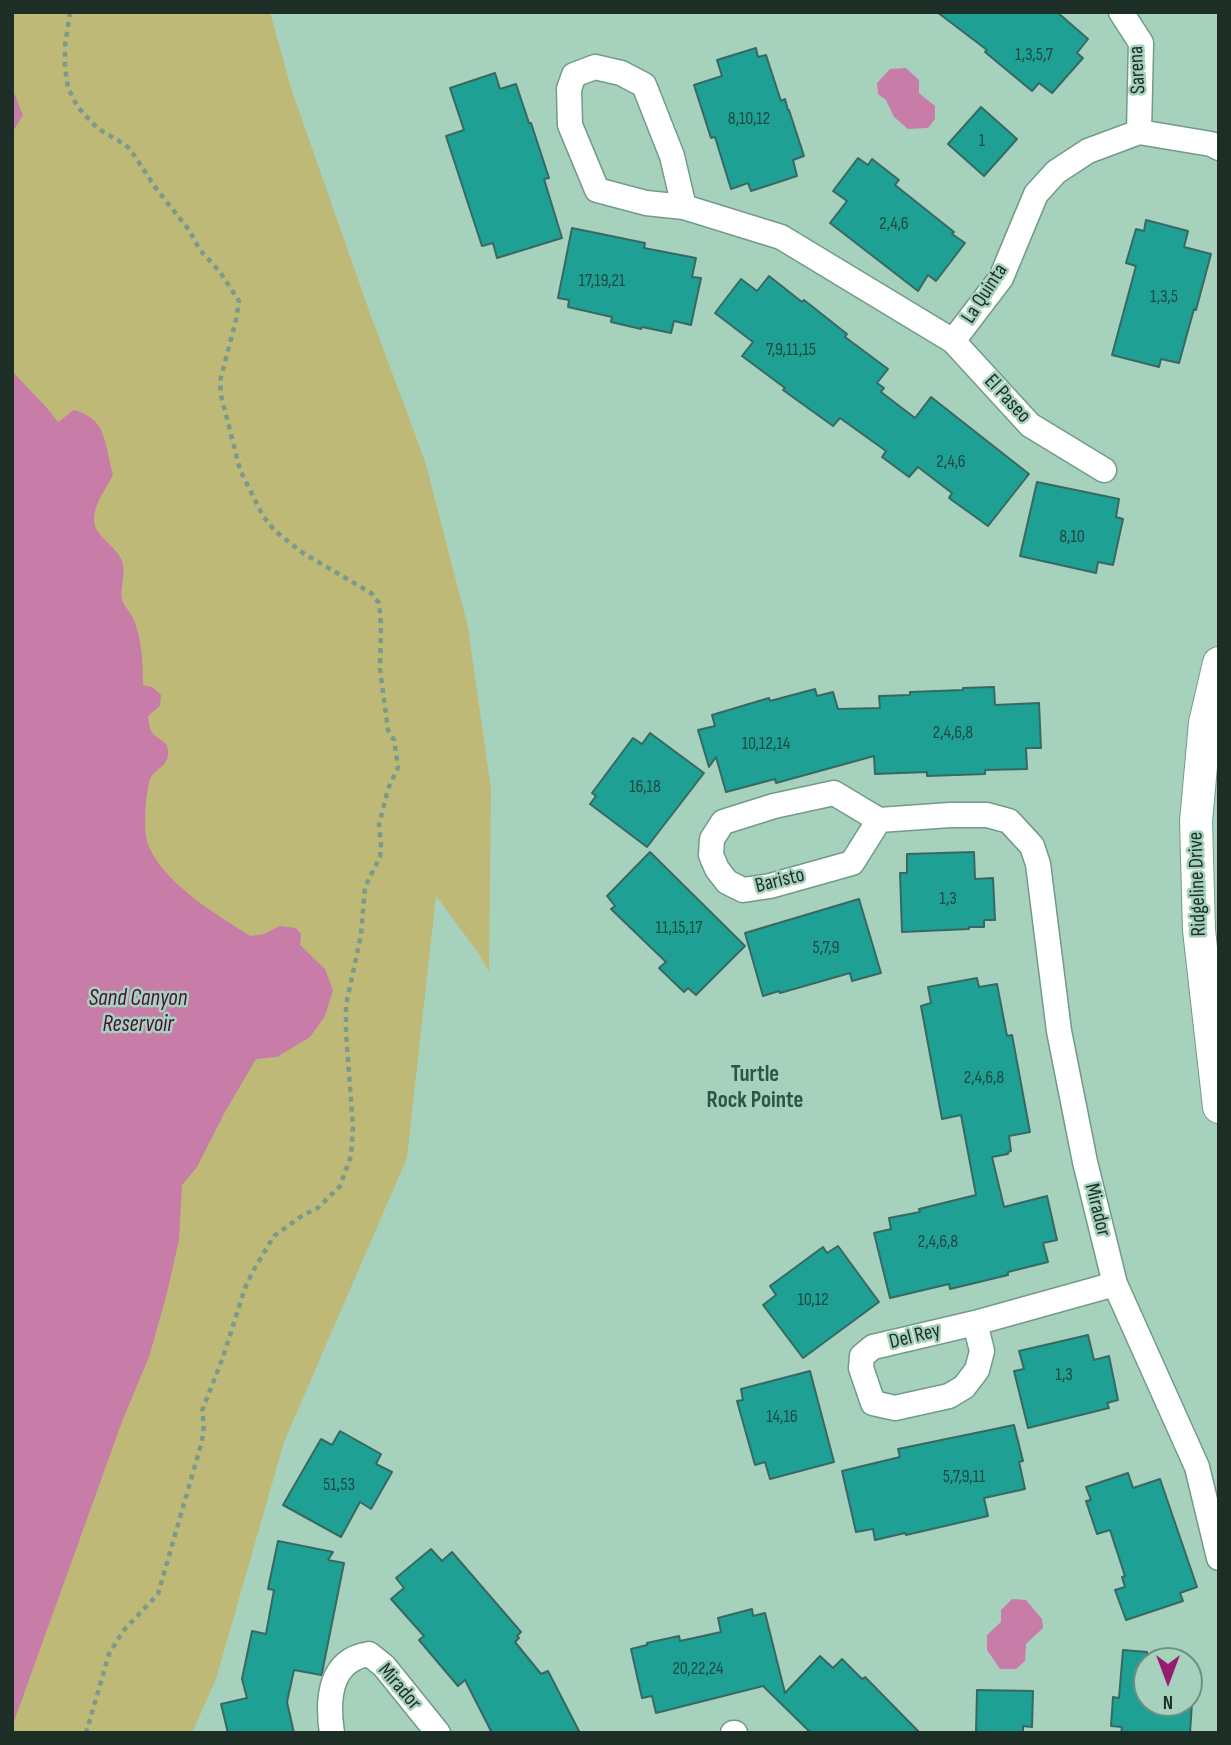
<!DOCTYPE html>
<style>
body{margin:0}
#map{position:relative;width:1231px;height:1745px;overflow:hidden;background:#a6d2bd;font-family:"Sofia Sans Condensed",sans-serif}
canvas{display:block}
.frame{position:absolute;inset:0;border:14px solid #1d2e26;pointer-events:none}
.north{position:absolute;left:1133px;top:1647px;width:70px;height:70px;box-sizing:border-box;background:#a6d2bd;border:2px solid #6f9081;border-radius:50%;rotate:180deg;font-size:19px;font-weight:700;line-height:28px;text-align:center;color:#1d2e26}
.north::after{content:'';display:block;margin:auto;width:24px;height:32px;background:#991a71;clip-path:polygon(50% 0,100% 100%,50% 72%,0 100%)}
</style>
<div id="map">
<canvas width="1231" height="1745"></canvas>
<div class="frame"></div>
<div class="north">N</div>
</div>
<script>
const c = document.querySelector('canvas').getContext('2d');
c.lineJoin = 'round';
function fill(path, color) { c.fillStyle = color; c.fill(path, 'evenodd'); }
function trace(path, color, width, dash) { c.strokeStyle = color; c.lineWidth = width; c.lineCap = dash ? 'butt' : 'round'; c.setLineDash(dash || []); c.stroke(path); }
function drawText(font, color, halo, rows, align = 'center') {
  c.font = font + ' "Sofia Sans Condensed",sans-serif'; c.lineWidth = 5; c.setLineDash([]); c.textBaseline = 'middle'; c.strokeStyle = halo; c.fillStyle = color; for (const [text, x, y, turn = 0] of rows) {
    c.save(); c.translate(x, y); c.rotate((+turn || 0) * Math.PI / 180); c.textAlign = isNaN(turn) ? turn : align; if (halo) c.strokeText(text, 0, 0); c.fillText(text, 0, 0); c.restore();
  }
}
fill(new Path2D(`
 M 12,12 L 270,12 L 291,88 L 372,319 L 425,461 L 468,627 L 491,789 L 489,972 L 479,954 L 436,896 L 407,1158 L 284,1442 L 216,1679 L 192,1733 L 12,1733 Z`), '#beb976');
fill(new Path2D(`
 M 906,68 L 919,80 L 919,93 L 935,106 L 935,119 L 928,128 L 908,129 L 894,117 L 886,100 L 878,94 L 877,83 L 890,69 Z
 M 12,88 L 23,115 L 12,133 Z
 M 12,371 L 46,407 L 58,422 L 74,410 C 82,412 92,417 98,425 C 106,436 109,461 113,475 C 106,489 94,503 94,520 C 95,537 114,544 121,559 C 128,572 118,590 123,602 C 125,607 129,611 132,616 C 142,636 143,663 143,685 L 152,687 L 161,695 L 160,706 L 148,716 C 149,721 149,728 152,732 C 157,740 168,740 168,751 C 169,766 157,768 151,777 C 149,780 149,784 148,788 C 145,803 143,833 149,847 C 166,885 216,914 250,936 L 264,934 L 280,926 L 296,928 L 301,934 L 300,945 L 325,969 L 333,990 L 325,1016 L 310,1037 L 277,1057 L 256,1059 L 225,1112 L 197,1167 L 182,1185 L 179,1240 L 166,1297 L 149,1357 L 123,1419 L 12,1727 Z
 M 1012,1599 L 1026,1600 L 1042,1619 L 1043,1628 L 1026,1644 L 1025,1661 L 1016,1669 L 1000,1669 L 987,1650 L 987,1635 L 1001,1622 L 1001,1610 Z`), '#c77da8');
const building = new Path2D(`
 M 937,12 L 1057,12 L 1088,39 L 1077,53 L 1083,58 L 1052,93 L 1039,83 L 1032,91 L 985,52 L 987,50 Z
 M 756,48 L 758,57 L 766,55 L 781,101 L 785,99 L 788,110 L 789,110 L 804,156 L 793,160 L 797,176 L 751,191 L 748,183 L 731,189 L 715,137 L 711,138 L 694,85 L 722,76 L 717,60 Z
 M 495,73 L 500,89 L 516,84 L 529,123 L 531,123 L 549,178 L 544,179 L 562,238 L 497,258 L 493,243 L 482,246 L 446,136 L 464,130 L 450,88 Z
 M 981,107 L 1017,139 L 984,176 L 948,144 Z
 M 858,158 L 868,165 L 872,159 L 899,180 L 895,185 L 954,232 L 952,234 L 965,243 L 936,281 L 928,275 L 918,291 L 830,223 L 847,201 L 833,191 Z
 M 1146,220 L 1188,231 L 1184,247 L 1211,254 L 1196,310 L 1194,309 L 1179,363 L 1161,359 L 1159,367 L 1112,355 L 1136,266 L 1126,263 L 1136,229 L 1144,231 Z
 M 572,228 L 645,243 L 644,248 L 696,258 L 692,277 L 701,278 L 691,325 L 674,321 L 671,333 L 642,327 L 641,329 L 611,322 L 612,317 L 568,307 L 569,300 L 558,298 Z
 M 769,276 L 802,302 L 804,300 L 847,334 L 845,337 L 888,369 L 877,383 L 884,388 L 881,392 L 915,418 L 931,397 L 1029,474 L 988,526 L 949,498 L 952,493 L 918,467 L 909,477 L 882,457 L 886,451 L 840,418 L 833,426 L 783,390 L 785,388 L 742,356 L 753,342 L 715,313 L 741,279 L 757,291 Z
 M 1037,482 L 1119,499 L 1116,517 L 1123,519 L 1113,565 L 1098,562 L 1096,573 L 1020,556 Z
 M 994,687 L 995,705 L 1039,703 L 1041,748 L 1026,748 L 1027,769 L 985,770 L 985,774 L 927,776 L 927,772 L 875,774 L 874,756 L 776,783 L 775,779 L 726,792 L 716,757 L 709,767 L 698,730 L 715,726 L 712,715 L 769,698 L 770,701 L 815,689 L 817,696 L 833,692 L 838,709 L 880,708 L 879,696 L 910,695 L 910,692 L 963,690 L 963,688 Z
 M 650,733 L 704,773 L 647,847 L 590,804 L 596,796 L 592,793 L 633,738 L 642,744 Z
 M 650,852 L 745,946 L 696,995 L 688,988 L 684,992 L 659,968 L 666,962 L 611,909 L 615,906 L 607,896 Z
 M 974,852 L 975,879 L 993,878 L 995,920 L 984,920 L 984,927 L 969,927 L 969,929 L 902,932 L 900,873 L 907,873 L 907,854 Z
 M 859,899 L 881,973 L 852,981 L 850,973 L 780,993 L 779,991 L 763,996 L 745,933 Z
 M 977,978 L 979,987 L 997,984 L 1007,1036 L 1012,1035 L 1030,1132 L 1009,1136 L 1011,1151 L 1008,1152 L 1008,1154 L 992,1157 L 1004,1207 L 1047,1196 L 1057,1240 L 1043,1243 L 1048,1262 L 1008,1272 L 1008,1275 L 950,1289 L 949,1284 L 890,1298 L 874,1233 L 891,1229 L 889,1218 L 920,1212 L 919,1209 L 976,1195 L 961,1115 L 942,1119 L 921,1006 L 931,1003 L 928,987 Z
 M 838,1246 L 879,1302 L 803,1358 L 763,1305 L 776,1295 L 770,1286 L 823,1247 L 827,1253 Z
 M 1088,1335 L 1094,1360 L 1109,1356 L 1118,1400 L 1107,1403 L 1109,1408 L 1028,1428 L 1014,1371 L 1024,1369 L 1019,1351 Z
 M 810,1371 L 834,1462 L 770,1479 L 765,1462 L 755,1465 L 737,1401 L 743,1400 L 741,1389 Z
 M 1014,1425 L 1023,1461 L 1019,1462 L 1025,1489 L 984,1498 L 988,1516 L 906,1535 L 905,1533 L 875,1540 L 873,1529 L 856,1532 L 842,1471 L 900,1457 L 898,1449 Z
 M 340,1431 L 381,1454 L 376,1464 L 392,1472 L 371,1509 L 360,1502 L 341,1537 L 283,1505 L 321,1439 L 332,1445 Z
 M 1128,1473 L 1133,1488 L 1160,1479 L 1197,1587 L 1180,1593 L 1183,1601 L 1126,1620 L 1115,1590 L 1125,1587 L 1122,1577 L 1125,1576 L 1110,1530 L 1097,1534 L 1086,1501 L 1091,1500 L 1086,1487 Z
 M 278,1541 L 333,1552 L 328,1560 L 344,1563 L 322,1673 L 321,1675 L 294,1670 L 287,1702 L 294,1733 L 228,1733 L 221,1704 L 247,1698 L 242,1679 L 252,1631 L 266,1634 L 274,1590 L 268,1589 Z
 M 431,1549 L 442,1561 L 452,1552 L 521,1632 L 517,1636 L 519,1638 L 515,1642 L 541,1674 L 548,1671 L 580,1733 L 492,1733 L 465,1680 L 458,1686 L 419,1640 L 424,1636 L 391,1599 L 404,1588 L 396,1578 Z
 M 752,1609 L 753,1616 L 765,1613 L 785,1693 L 820,1656 L 833,1668 L 842,1659 L 862,1679 L 865,1677 L 920,1733 L 811,1733 L 763,1686 L 656,1713 L 652,1696 L 642,1698 L 631,1649 L 647,1645 L 647,1643 L 679,1636 L 680,1641 L 721,1632 L 718,1618 Z
 M 1123,1650 L 1147,1652 L 1147,1703 L 1192,1703 L 1190,1733 L 1121,1733 L 1122,1727 L 1111,1726 L 1113,1697 L 1119,1698 Z
 M 977,1690 L 1033,1691 L 1032,1727 L 1023,1726 L 1023,1733 L 976,1733 Z`);
fill(building, '#1fa094');
trace(building, '#386862', 2);
const minor = new Path2D(`
 M 1121,12 L 1141,43 L 1139,132
 M 684,207 L 672,156 L 644,85 L 621,73 L 595,67 L 574,75 L 569,89 L 570,125 L 597,190 L 646,203 L 684,207 L 781,237 L 953,341 L 1030,425 L 1104,470
 M 953,341 L 1001,278 L 1036,194 L 1056,172 L 1088,151 L 1139,132 L 1211,144 L 1219,148
 M 879,820 L 852,863 L 770,886 L 743,890 L 727,882 L 717,869 L 711,855 L 712,839 L 723,822 L 774,806 L 834,793 L 879,820 L 950,815 L 987,815 L 1009,821 L 1032,846 L 1038,864 L 1059,1031 L 1085,1162 L 1115,1284 L 1197,1467 L 1219,1558
 M 975,1323 L 982,1351 L 977,1370 L 964,1387 L 949,1396 L 895,1408 L 873,1403 L 861,1368 L 862,1356 L 873,1347 L 975,1323 L 1115,1284
 M 332,1733 C 327,1700 329,1660 369,1654 L 384,1666 L 438,1733
 M 733,1733 L 735,1733`);
const tertiary = new Path2D(`
 M 1219,663 L 1205,723 L 1196,821 L 1199,930 L 1219,1107`);
trace(minor, '#719b88', 27);
trace(tertiary, '#719b88', 34);
trace(new Path2D(`
 M 70,12 L 65,46 L 65,67 L 68,88 L 77,106 L 97,128 L 124,144 L 130,149 L 155,187 L 189,230 L 200,250 L 220,272 L 239,301 L 236,320 L 220,381 L 221,395 L 240,470 L 263,516 L 275,531 L 303,553 L 371,593 L 379,603 L 381,624 L 380,669 L 388,730 L 394,740 L 398,767 L 388,789 L 379,825 L 381,844 L 380,857 L 365,887 L 361,935 L 346,1005 L 346,1033 L 353,1127 L 351,1156 L 340,1186 L 318,1208 L 303,1215 L 274,1236 L 253,1271 L 245,1288 L 223,1357 L 202,1411 L 204,1426 L 202,1441 L 158,1594 L 123,1631 L 109,1654 L 86,1733`), '#789b8b', 4.5, [5, 5]);
trace(minor, '#fff', 24);
trace(tertiary, '#fff', 32);
drawText('18px', '#1e4a42', null, [
 ["1,3,5,7",1034,55],
 ["8,10,12",749,119],
 ["1",982,141],
 ["2,4,6",894,224],
 ["17,19,21",602,281],
 ["1,3,5",1164,297],
 ["7,9,11,15",791,350],
 ["2,4,6",951,462],
 ["8,10",1072,537],
 ["2,4,6,8",953,733],
 ["10,12,14",766,744],
 ["16,18",645,787],
 ["1,3",948,899],
 ["11,15,17",679,928],
 ["5,7,9",826,948],
 ["2,4,6,8",984,1078],
 ["2,4,6,8",938,1242],
 ["10,12",813,1300],
 ["1,3",1064,1375],
 ["14,16",782,1417],
 ["5,7,9,11",964,1477],
 ["51,53",339,1485],
 ["20,22,24",698,1669]
]);
drawText('21px', '#1d2e26', '#a6d2bd', [
 ["Sarena",1138,70,-93],
 ["La Quinta",985,294,-57],
 ["El Paseo",1007,399,47],
 ["Baristo",780,881,-14],
 ["Ridgeline Drive",1198,884,-92],
 ["Mirador",1097,1210,76],
 ["Del Rey",915,1337,-14],
 ["Mirador",399,1687,49]
]);
drawText('italic 23px', '#500d3a', '#a6d2bd', [
 ["Sand Canyon",138,999],
 ["Reservoir",138,1025]
]);
drawText('bold 23px', '#2e5645', '#a6d2bd', [
 ["Turtle",755,1075],
 ["Rock Pointe",755,1101]
]);
</script>
